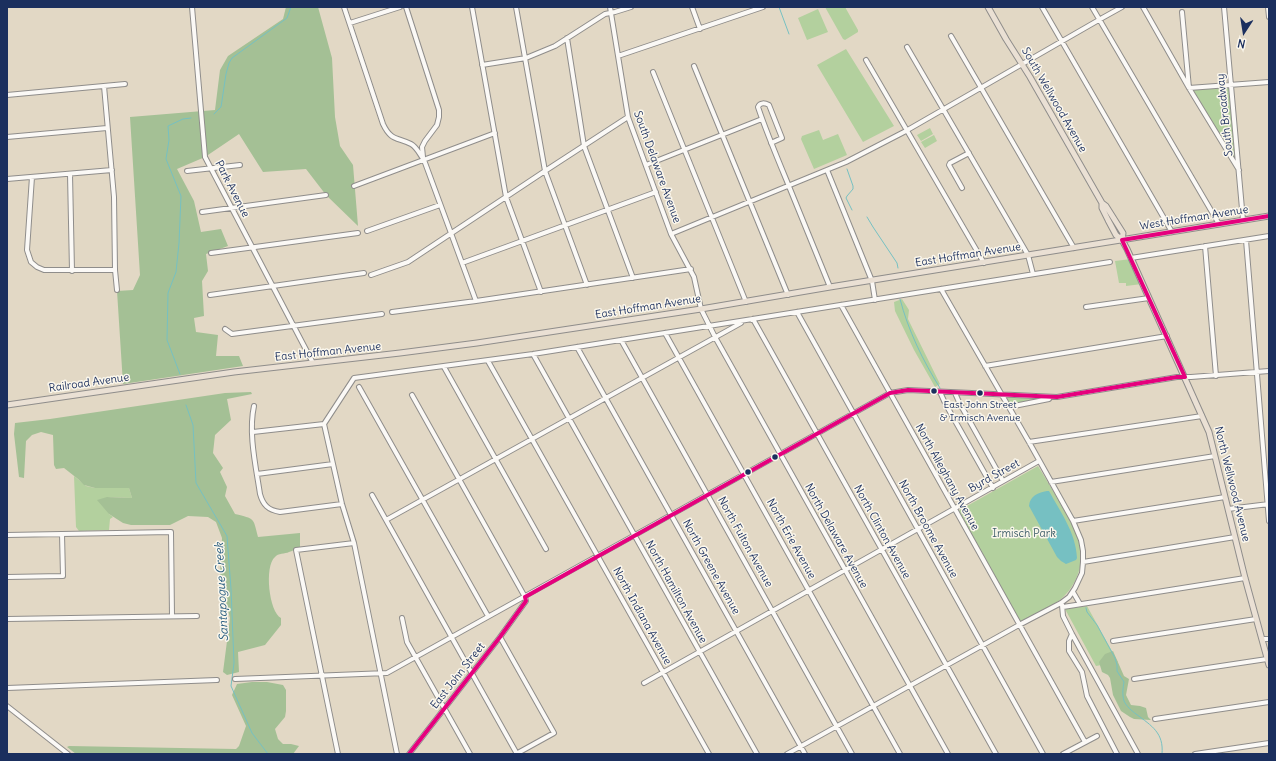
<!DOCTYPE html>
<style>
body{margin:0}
#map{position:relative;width:1276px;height:761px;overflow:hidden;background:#e2d8c5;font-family:Delius,sans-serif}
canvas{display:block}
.frame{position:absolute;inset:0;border:8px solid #1b2f5e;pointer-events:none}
.north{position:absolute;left:1224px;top:12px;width:40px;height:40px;-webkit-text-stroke:3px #fbf7ec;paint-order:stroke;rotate:192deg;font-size:11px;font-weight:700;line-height:16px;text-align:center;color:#1b2f5e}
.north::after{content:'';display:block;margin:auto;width:14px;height:18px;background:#1b2f5e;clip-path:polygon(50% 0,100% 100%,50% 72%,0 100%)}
</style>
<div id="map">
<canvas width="1276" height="761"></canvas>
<div class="frame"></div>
<div class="north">N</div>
</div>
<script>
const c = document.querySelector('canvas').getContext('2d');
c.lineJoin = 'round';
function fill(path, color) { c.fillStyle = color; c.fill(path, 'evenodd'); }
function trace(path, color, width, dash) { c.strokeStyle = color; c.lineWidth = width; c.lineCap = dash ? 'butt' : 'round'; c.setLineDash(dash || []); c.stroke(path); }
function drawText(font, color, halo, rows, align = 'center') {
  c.font = font + ' Delius,sans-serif'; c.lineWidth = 3; c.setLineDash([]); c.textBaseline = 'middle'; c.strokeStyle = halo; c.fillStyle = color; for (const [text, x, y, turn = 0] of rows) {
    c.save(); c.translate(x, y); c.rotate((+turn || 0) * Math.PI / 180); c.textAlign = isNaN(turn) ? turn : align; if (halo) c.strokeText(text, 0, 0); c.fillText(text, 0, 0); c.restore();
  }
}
fill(new Path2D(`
 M 825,7 L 845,7 L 858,30 L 858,32 L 845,40 L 843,39 Z
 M 818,9 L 828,32 L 807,40 L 798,18 Z
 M 846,49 L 894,126 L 863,142 L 817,65 Z
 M 1229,87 L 1238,166 L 1193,90 Z
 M 930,128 L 933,134 L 921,141 L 917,135 Z
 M 819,130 L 823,140 L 838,134 L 847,155 L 814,169 L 801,139 L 802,136 Z
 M 934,135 L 937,141 L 925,148 L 921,142 Z
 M 1131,259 L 1142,284 L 1126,286 L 1126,283 L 1119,283 L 1115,261 Z
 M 902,299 L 909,310 L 908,319 L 940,384 L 935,387 L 914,350 L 895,311 L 894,302 Z
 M 1006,397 L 1037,399 L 1038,399 L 1010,404 Z
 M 1038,466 C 1049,484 1059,501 1069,519 C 1072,525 1076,530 1078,536 C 1087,558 1078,585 1060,600 C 1050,608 1031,616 1019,622 L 958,511 Z
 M 74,476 L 86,486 L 95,488 L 129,488 L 132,498 L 107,497 L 109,514 L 113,517 L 110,519 L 109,530 L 79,531 L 76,527 Z
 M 1087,606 L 1118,662 L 1096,666 L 1065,609 Z`), '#b3d09e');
fill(new Path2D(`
 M 286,7 L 318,7 L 332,58 L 335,117 L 340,146 L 353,165 L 358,226 L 326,195 L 306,169 L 263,172 L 239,134 L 205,157 L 177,169 L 194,201 L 201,232 L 221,229 L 228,246 L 206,254 L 208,271 L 202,281 L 204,316 L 194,318 L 196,332 L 218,335 L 216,356 L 239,356 L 243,366 L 123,384 L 117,291 L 133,290 L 140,275 L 130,117 L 215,110 L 220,70 L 228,56 L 283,19 Z
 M 251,392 L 252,394 L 227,399 L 231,420 L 215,435 L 213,453 L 223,468 L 220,472 L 227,487 L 225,496 L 235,514 C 255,519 253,517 258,537 L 300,533 L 300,547 C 297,548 293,551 289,552 C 285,554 278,553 275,557 C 264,566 269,612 281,618 L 281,625 L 265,645 L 238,652 L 239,672 L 227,675 L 223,672 L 230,618 L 228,610 L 219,592 L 222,538 L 216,522 L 208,517 L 188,516 L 170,525 L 131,525 L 123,523 L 109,514 L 97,500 L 107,497 L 132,498 L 129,488 L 95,488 L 84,485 L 78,479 L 64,468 L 56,469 L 54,465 L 53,435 L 41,432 L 32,435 L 26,441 L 24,478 L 19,477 L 14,434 L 15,423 L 50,419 L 225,393 Z
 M 1113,651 L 1124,676 L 1129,679 L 1126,695 L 1131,705 L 1140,706 L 1146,708 L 1148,717 L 1151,720 L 1134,719 L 1130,717 L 1121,711 L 1113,695 L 1110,678 L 1108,675 L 1102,672 L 1099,662 L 1105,654 Z
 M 252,682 L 267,682 L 283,685 L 286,690 L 286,711 L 285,717 L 275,729 L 278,739 L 283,744 L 291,744 L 299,746 L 293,754 L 76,754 L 67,747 L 69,746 L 236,749 L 239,746 L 246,726 L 232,695 L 237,684 Z`), '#a4c095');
fill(new Path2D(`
 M 1047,491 L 1049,491 C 1061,513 1076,533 1077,558 L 1076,560 L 1066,564 L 1061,561 L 1057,557 L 1029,506 C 1030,496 1037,493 1047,491 Z`), '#76c0c2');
trace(new Path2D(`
 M 779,7 L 789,34
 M 214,114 L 221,107 L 226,74 L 229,63 L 232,58 L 287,18 L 291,7
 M 847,169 L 853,186 L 853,189 L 847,196 L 846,198 L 852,210
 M 867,217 L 873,227 L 897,263 L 898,268
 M 900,299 C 908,330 923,361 940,388
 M 180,374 L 167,340 L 168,293 L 176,272 L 179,243 L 181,196 L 166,159 L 169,140 L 168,126 L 183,119 L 191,118
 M 186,405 L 193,425 L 196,483 L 227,536 L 231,589 L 234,663 L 231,686 L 252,733 L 268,754
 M 1086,608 L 1087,612 L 1097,625 L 1115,658 L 1117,665 L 1117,671 L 1124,682 C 1123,688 1122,694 1124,701 C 1126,706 1132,711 1136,714 C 1152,726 1164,733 1162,754`), '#76c0c2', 1);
const minor = new Path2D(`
 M 192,7 L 205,157 L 313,363
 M 344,7 L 383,124 C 391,141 397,137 411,144 C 417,147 420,155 424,160 L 476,301
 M 406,7 L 439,110 L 439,117 L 437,125 L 425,141 L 422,147 L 423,157
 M 472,7 L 506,197 L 541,292
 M 516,7 L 545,171 L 587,285
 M 610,7 L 628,117 L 671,234 L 694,277 L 701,309 L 715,337 L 948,754
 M 692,7 L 700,29
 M 1042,7 L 1172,232
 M 1092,7 L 1219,224
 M 1143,7 L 1189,88 L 1239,170
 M 1224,7 L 1243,220
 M 1268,7 L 1269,17
 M 1182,12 L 1189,88 L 1269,82
 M 350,23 L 400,7
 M 951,36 L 1074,248
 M 567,38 L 584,146 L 633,278
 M 907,47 L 1028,255 L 1033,274
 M 618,56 L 763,7
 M 866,60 L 984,263
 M 482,65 L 526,58 L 555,46 L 605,14 L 615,12 L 631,7
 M 694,66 L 788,295
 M 653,72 L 746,302
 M 104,86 L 114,197 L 115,270 L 117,290
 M 7,95 L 125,84
 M 7,137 L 107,128
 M 771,143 L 782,138 L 769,105 C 765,103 760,102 758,107 C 766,131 776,155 786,179 C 801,215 815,251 830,287
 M 646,165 L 762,119
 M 827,170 L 872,281 L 875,300
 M 187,171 L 240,165
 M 70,174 L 72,271
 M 32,177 L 27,250 L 31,262 L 37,267 L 44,270 L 115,270
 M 7,179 L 112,170
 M 354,186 L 495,133
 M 962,188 L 949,165 L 950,163 L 969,153
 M 202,212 L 326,195
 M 367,231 L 440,205
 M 671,234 L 846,162 L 904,132 L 1104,17 L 1122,7
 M 1246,240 L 1269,521
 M 1205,246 L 1216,376
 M 211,253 L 358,233
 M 1131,258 L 1269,236
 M 462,263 L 656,192
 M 371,275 L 408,262 L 545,171 L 628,117
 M 210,295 L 364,273
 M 841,305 L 1085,742
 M 1086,307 L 1149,298
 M 392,312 L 476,301 L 691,269
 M 797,312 L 1043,754
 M 752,320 L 753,319 L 996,754
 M 225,329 L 232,334 L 382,314
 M 665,333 L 900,754
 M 621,340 L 852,754
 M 577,347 L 805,754
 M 533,354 L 757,754
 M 488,361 L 709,754
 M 985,366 L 1167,336
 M 444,367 L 546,549
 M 359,387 L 488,616
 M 940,392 L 945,403 L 993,488
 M 955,393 L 959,402 L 1003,481
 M 254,406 C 248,433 256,467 260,494 C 263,505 268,510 280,512 L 342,504
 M 1009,407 L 1049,399
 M 253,432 L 324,424
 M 1029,442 L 1202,416
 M 257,474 L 333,464
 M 1051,482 L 1215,456
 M 372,495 L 517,754
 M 1228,509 L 1269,504
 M 386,520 L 741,323
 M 1073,521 L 1225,497
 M 7,535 L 171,532 L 172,616
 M 1083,562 L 1235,537
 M 7,577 L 63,576 L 62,534
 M 1073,592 L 1080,604
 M 1062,605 L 1063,616 L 1072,634 L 1138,754
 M 1063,607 L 1245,578
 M 402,618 L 407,642 L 470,754
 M 7,619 L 197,616
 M 1072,634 L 1069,641 L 1069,651 L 1082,672 L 1087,696 L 1117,754
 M 500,637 L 554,733 L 516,754
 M 1262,639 L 1269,639
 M 1113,641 L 1256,619
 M 235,679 L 387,673 L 890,393 L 908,390 L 1057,397 L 1177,377 L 1191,377 L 1269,371
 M 1134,679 L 1267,659
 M 644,683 L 1039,461
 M 7,688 L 217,680
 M 7,706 L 68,754
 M 1155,719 L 1269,702
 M 338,754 L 296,550 L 354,543
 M 397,754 L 354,543 L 342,504 L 324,424 L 354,378 L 533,354 L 1110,262
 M 409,754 L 500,637 L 526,601 L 525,597 L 412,395
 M 787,754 L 1019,625 L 1061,603 L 1069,597 L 1075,588 L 1082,573 L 1083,562 L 1083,551 L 1081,540 L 1073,521 L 1029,442 L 941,289
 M 1063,754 L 1097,736
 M 1195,754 L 1269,743`);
const major = new Path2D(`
 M 988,7 L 1006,39 L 1030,77 L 1102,203 L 1106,206 L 1123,233 L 1122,240
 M 1102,203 L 1102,208 L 1108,220 L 1116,235 L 1122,240 L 1127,249 L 1209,432 L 1245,578 L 1269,665
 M 7,405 L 234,372 L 400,353 L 477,343 L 701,309 L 830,287 L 1269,216`);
trace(minor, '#8f8d8b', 6);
trace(major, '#8f8d8b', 7);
trace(minor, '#fbf9f6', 4);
trace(major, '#eae0d4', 5);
trace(new Path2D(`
 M 1122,240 L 1185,377
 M 1122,240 L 1269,216
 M 525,597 L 890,393 L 908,390 L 1057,397 L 1177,377 L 1185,377
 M 409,754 L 500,637 L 526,601 L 525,597`), '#e5007d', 4);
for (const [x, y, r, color] of [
 [934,391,3.5,"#1b2f5e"],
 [980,393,3.5,"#1b2f5e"],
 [775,457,3.5,"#1b2f5e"],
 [748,472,3.5,"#1b2f5e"]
]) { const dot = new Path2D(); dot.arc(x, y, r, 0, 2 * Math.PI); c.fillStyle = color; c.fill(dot); trace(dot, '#fbf7ec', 1.5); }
drawText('10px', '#1b2f5e', '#fbf7ec', [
 ["East John Street",980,405],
 ["& Irmisch Avenue",980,418]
]);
drawText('11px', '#1b2f5e', '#fbf7ec', [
 ["South Wellwood Avenue",1054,100,60],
 ["South Broadway",1225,115,-96],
 ["South Delaware Avenue",657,167,70],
 ["Park Avenue",232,189,63],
 ["West Hoffman Avenue",1194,218,-9],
 ["East Hoffman Avenue",968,255,-9],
 ["East Hoffman Avenue",648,307,-9],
 ["East Hoffman Avenue",328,352,-6],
 ["Railroad Avenue",89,383,-8],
 ["Byrd Street",994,476,-29],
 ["North Alleghany Avenue",947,477,61],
 ["North Wellwood Avenue",1232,484,76],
 ["North Broome Avenue",928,529,61],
 ["North Clinton Avenue",882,532,61],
 ["North Delaware Avenue",836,536,61],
 ["North Erie Avenue",791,539,61],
 ["North Fulton Avenue",745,542,61],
 ["North Greene Avenue",711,567,61],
 ["North Hamilton Avenue",676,592,61],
 ["North Indiana Avenue",642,616,61],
 ["East John Street",458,676,-52]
]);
drawText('11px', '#3d5d68', '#fbf7ec', [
 ["Irmisch Park",1024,534]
]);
drawText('italic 12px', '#2a5e81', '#fbf7ec', [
 ["Santapogue Creek",222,592,-93]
]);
</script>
